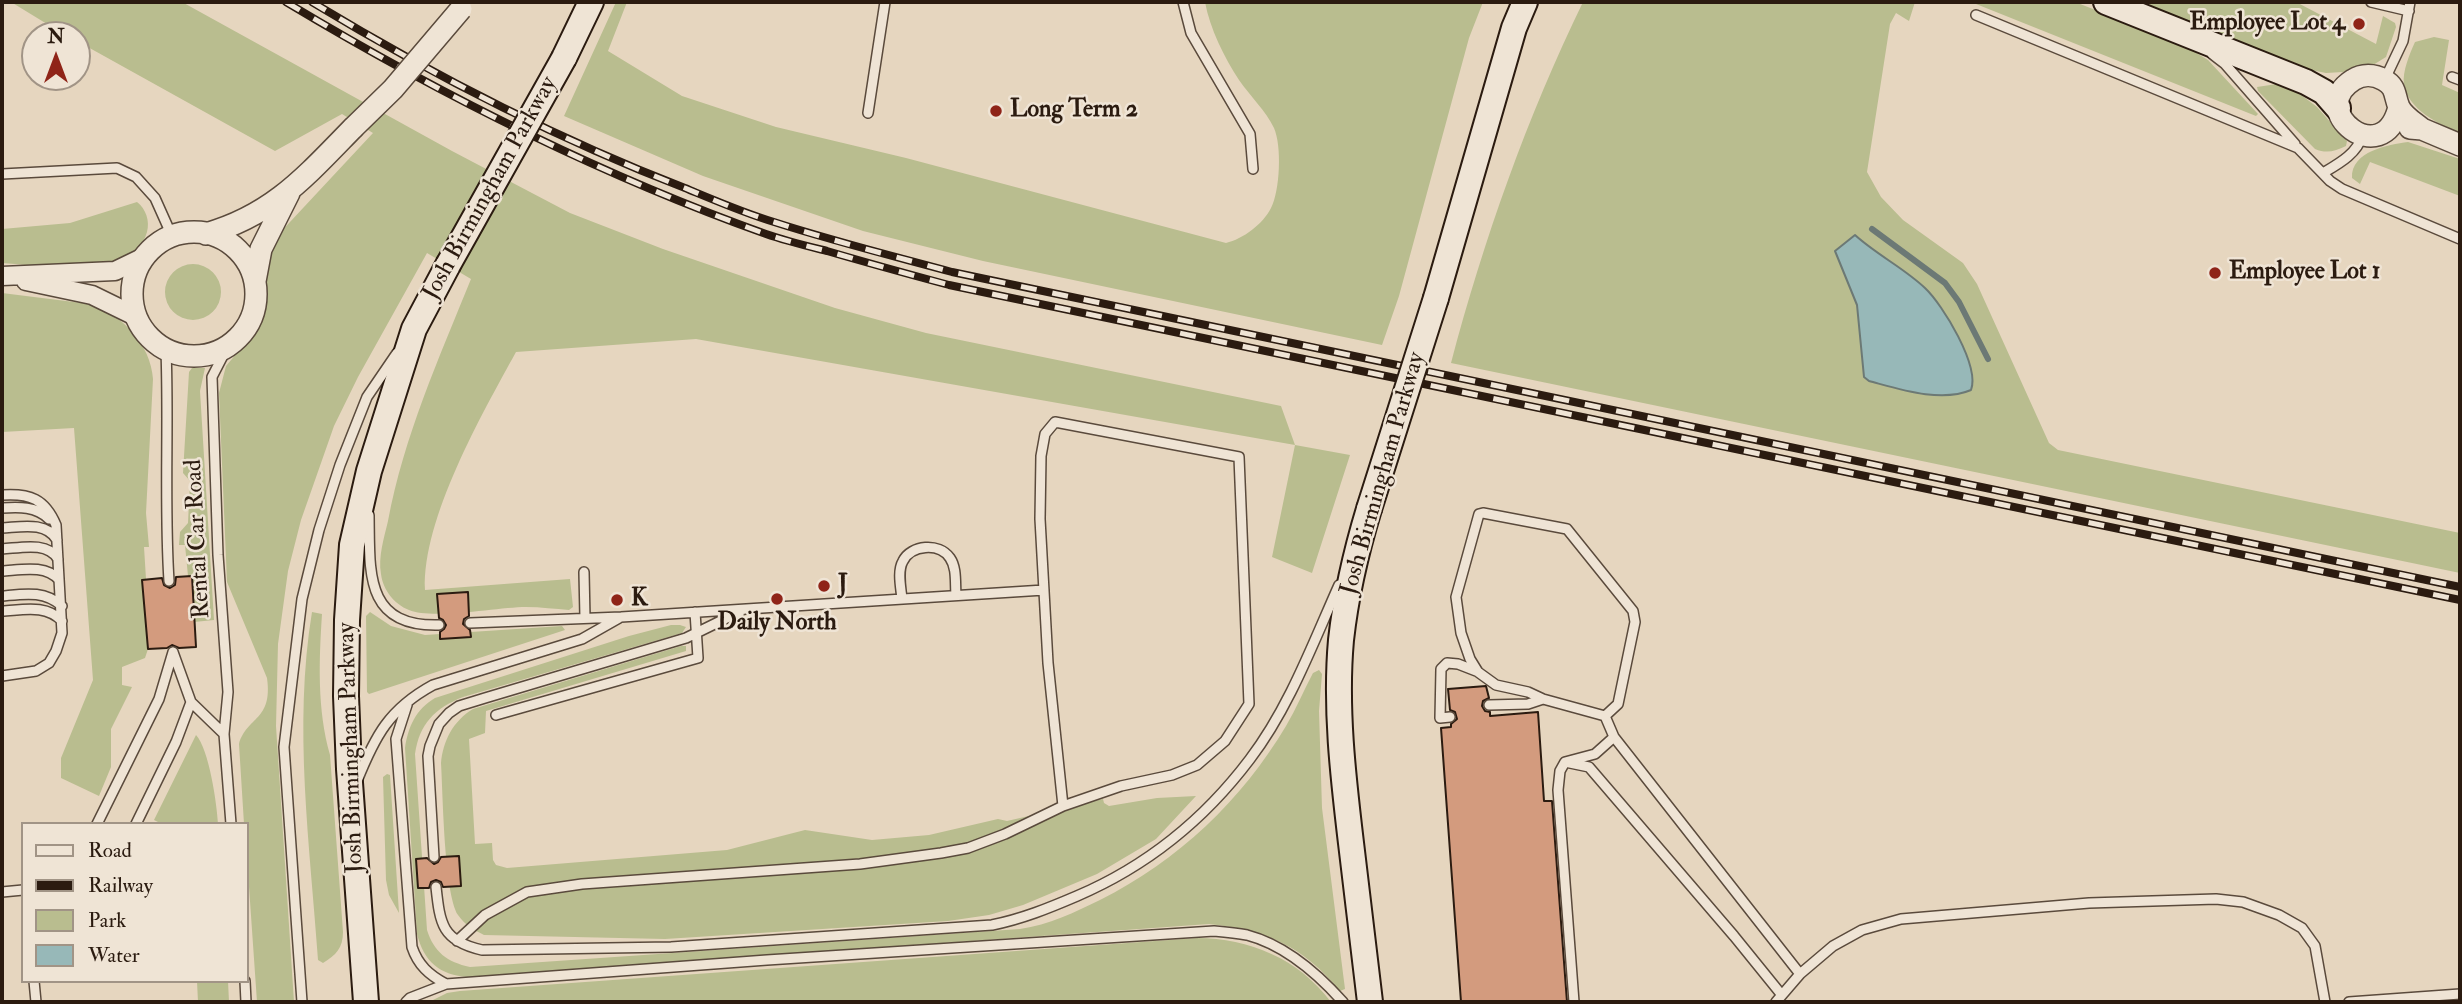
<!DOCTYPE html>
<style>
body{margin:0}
#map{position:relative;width:2462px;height:1004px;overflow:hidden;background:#e6d6bf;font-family:"IM FELL Double Pica",serif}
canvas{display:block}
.frame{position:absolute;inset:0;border:4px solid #2b1b10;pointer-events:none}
.legend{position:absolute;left:21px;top:822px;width:228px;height:161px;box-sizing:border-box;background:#efe4d5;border:2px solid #a19486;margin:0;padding:9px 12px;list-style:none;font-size:21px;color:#2b1b10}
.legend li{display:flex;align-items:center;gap:14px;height:35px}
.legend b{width:35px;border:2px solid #a19486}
.north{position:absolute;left:21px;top:21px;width:70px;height:70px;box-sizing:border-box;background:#efe4d5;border:2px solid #a19486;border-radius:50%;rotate:0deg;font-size:19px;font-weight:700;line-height:28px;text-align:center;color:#2b1b10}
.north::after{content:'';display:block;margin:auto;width:24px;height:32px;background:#8f2418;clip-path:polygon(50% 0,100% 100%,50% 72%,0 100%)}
</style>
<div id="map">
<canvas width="2462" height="1004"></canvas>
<div class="frame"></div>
<ul class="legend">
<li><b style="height:9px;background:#efe4d5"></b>Road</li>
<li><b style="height:9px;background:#2b1b10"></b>Railway</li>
<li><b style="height:19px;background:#b9bd8f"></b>Park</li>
<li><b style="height:19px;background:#97b8b8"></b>Water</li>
</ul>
<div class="north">N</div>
</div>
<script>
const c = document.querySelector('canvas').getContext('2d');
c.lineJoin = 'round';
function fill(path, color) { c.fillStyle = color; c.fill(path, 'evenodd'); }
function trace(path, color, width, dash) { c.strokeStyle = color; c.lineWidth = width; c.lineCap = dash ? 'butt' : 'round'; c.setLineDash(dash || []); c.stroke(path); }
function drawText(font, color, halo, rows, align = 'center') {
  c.font = font + ' "IM FELL Double Pica",serif'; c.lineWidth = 5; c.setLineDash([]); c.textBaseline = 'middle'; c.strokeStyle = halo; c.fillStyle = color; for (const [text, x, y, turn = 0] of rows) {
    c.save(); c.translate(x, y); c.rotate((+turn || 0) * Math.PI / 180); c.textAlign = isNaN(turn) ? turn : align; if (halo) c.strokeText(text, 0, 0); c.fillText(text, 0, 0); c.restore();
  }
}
fill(new Path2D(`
 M 11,2 L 182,2 L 452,151 L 570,213 L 663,249 L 835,308 L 926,333 L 1281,406 L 1295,445 L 1350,455 L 1312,573 L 1272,557 L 1295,445 L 696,339 L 516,352 C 482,414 422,519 425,590 L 570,579 L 573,607 L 569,610 C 555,609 541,607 526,607 C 498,607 433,620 409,610 C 394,604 383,590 381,574 C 378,557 384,538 388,521 C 404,436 439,358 471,279 L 427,253 L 358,377 L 334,426 L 301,520 L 288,571 L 278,644 L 276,726 L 294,1002 L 257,1002 L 247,858 L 247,824 L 244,824 L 239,744 C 247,716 273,721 267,678 L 227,582 L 219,393 L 226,366 L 253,334 L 260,320 L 265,304 L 266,265 L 276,237 L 373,133 L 342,114 L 275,151 L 77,41 L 77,35 L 65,35 Z
 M 616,2 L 627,2 L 608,51 L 682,96 L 776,127 L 906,158 L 1226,243 C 1243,239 1263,224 1271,208 C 1280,191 1282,146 1274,128 C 1266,111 1250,96 1239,80 C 1224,57 1210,29 1205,2 L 1483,2 L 1469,38 L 1399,296 L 1382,345 L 983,261 L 863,231 L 703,176 L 564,116 Z
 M 1583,2 L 1915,2 L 1909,21 L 1896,13 L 1890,24 L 1867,172 L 1881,197 L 1903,220 L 1963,263 L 1977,284 L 2049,443 L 2058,450 L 2460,533 L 2460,573 L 1451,363 C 1484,239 1527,117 1583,2 Z
 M 1971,2 L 2075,2 L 2180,43 L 2208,60 L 2258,114 L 2256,116 Z
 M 2138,2 L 2296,2 L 2376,44 L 2383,16 L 2395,23 L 2396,27 L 2386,57 L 2373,65 L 2343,72 L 2326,73 L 2301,68 Z
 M 2434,37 L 2449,40 L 2442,85 L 2460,93 L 2460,133 C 2440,125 2407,109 2404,84 C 2402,72 2410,53 2415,42 Z
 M 2277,84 L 2300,94 L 2317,107 L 2347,141 L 2346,146 C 2335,151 2327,154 2315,149 L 2258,91 L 2257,87 Z
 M 2408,142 L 2460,159 L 2460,196 L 2370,162 L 2360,184 L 2352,178 C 2351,151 2388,145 2408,142 Z
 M 137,202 C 146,209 150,221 147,232 C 134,281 39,265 2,263 L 2,229 L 70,223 Z
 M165 292a28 28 0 1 1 56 0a28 28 0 1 1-56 0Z
 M 2,293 L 90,304 C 122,314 151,345 153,379 L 146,513 L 149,547 L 144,547 L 146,579 L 142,580 L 148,649 L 145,658 L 122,667 L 122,685 L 132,687 L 111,729 L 111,767 L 99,796 L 61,778 L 61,758 L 93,680 L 74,428 L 2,432 Z
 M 192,368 L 205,368 L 200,391 L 214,620 L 194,622 L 191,576 L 188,576 L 185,545 L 179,545 L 180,532 L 188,523 L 190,481 L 183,473 L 189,372 Z
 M 312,612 L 322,614 C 319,661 317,709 330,755 L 343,932 C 343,948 336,955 323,963 L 318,960 C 310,845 293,727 312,612 Z
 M 370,612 L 391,626 L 425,635 L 562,626 L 565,630 L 369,694 L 367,692 L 366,616 Z
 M 671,625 L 680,625 L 686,627 L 682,633 L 463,697 C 435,708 419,724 415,754 L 427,930 C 434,952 447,962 470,967 L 1020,929 C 1049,925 1075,912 1100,900 C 1178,861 1242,800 1286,726 C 1296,709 1304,690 1313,673 L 1319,670 L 1322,674 L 1319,711 L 1322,808 L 1345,989 L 1340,991 C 1303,946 1266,930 1209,924 L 468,977 C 440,975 424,962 417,934 L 405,748 C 408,727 416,709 435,698 L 629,636 Z
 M 681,646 L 686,646 L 686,651 L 486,711 L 485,733 L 469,739 L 475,844 L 492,843 L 493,860 L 496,865 L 507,868 L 727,850 L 805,830 L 872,840 L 929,835 L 998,819 L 1007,821 L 1103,799 L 1104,803 L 1109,806 L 1157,798 L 1196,796 L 1156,839 L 1097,874 L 1023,905 L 989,915 L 948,921 L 665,939 L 484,935 C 474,930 465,925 458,915 C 444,892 443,795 441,763 C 443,741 453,721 473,709 Z
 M 196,735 C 209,749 217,804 218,824 L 162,824 L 154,820 Z
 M 387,774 L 390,775 L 399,913 L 389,895 L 386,880 L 383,777 Z
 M 1197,938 C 1249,938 1299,959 1331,1002 L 429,1002 L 447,993 L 460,991 Z
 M 197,981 L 228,981 L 229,1002 L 198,1002 Z`), '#b9bd8f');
const water = new Path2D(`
 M 1855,235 C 1877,255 1904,268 1925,288 C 1943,305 1980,366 1971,390 C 1941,403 1899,389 1869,381 L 1864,377 L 1857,305 L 1835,251 Z`);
fill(water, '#97b8b8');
trace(water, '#6c7975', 2);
trace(new Path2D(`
 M 1872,229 L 1945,283 L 1959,302 L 1988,359`), '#6c7975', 6);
const building = new Path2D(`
 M 192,576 L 196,647 L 179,648 L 172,645 L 167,648 L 148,649 L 142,580 L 162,578 L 164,585 L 170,588 L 175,585 L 176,577 Z
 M 468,592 L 469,616 L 464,619 L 463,624 L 470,630 L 471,637 L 440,639 L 440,632 L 444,629 L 446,625 L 443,620 L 439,618 L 437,594 Z
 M 1486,686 L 1489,698 L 1483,701 L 1482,706 L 1485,711 L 1490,712 L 1490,716 L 1538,712 L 1544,801 L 1552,801 L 1567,1002 L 1461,1002 L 1441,728 L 1451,727 L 1451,724 L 1457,719 L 1455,712 L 1450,710 L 1448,689 Z
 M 459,856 L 461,886 L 443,887 L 441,882 L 436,880 L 431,882 L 429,888 L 418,888 L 416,859 L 427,858 L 434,864 L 438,862 L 441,857 Z`);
fill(building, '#d39b7e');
trace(building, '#2b1b10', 2);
const service = new Path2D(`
 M 1183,2 L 1191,33 L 1250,134 L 1253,169
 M 2371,2 L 2409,11
 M 1976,15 L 2298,148 L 2330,181 L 2342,189 L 2460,239
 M 2212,54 L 2225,64 L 2295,144
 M 2452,77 L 2460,80
 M 2385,79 L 2403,41 L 2410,2
 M 868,113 L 885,2
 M 2323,173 C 2338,164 2357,154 2362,136
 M 2,174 L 117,168 L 136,177 L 155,198 L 172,236
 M 228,346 L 212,377 L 218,555 L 228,692 L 224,734 L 231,824
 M 166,350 C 169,427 164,504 169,581
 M 2,495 C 30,493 45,499 56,525 L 62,633 L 56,651 L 49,663 L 36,671 L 2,676
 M 2,508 C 19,507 36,506 49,519
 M 369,515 C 370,572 364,627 439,625
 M 2,528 C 21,527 46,521 57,540
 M 2,549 C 20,548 47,541 58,559
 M 2,571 C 20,570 46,564 59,580
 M 584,572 L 585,618
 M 2,596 C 24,594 44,590 62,606
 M 902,599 C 901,588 897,571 903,561 C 911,545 939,542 950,558 C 957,568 955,583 956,595
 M 2,611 C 23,610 46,604 62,621
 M 470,623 L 621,617 L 1044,590
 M 173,652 L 191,702 L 224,734
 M 407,705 L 396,739 L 412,947 C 418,965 429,975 446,984
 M 1489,705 L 1528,704 L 1543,699
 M 496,715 L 698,658 L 695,612
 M 1605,716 L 1618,704 L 1635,622 L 1633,611 L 1567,529 L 1483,513 L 1479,514 L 1456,597 L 1461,633 L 1470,659 L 1478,672 L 1496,685 L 1528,692 L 1543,699 L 1605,716 L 1614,737 L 1800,974
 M 1450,717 L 1440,718 L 1441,669 L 1447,663 L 1458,664 L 1476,671
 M 1565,762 L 1589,767 L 1734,936 L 1781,994
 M 357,781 C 375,736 389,709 433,685 L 582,639 L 619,618
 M 97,824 L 159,699 L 173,652
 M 136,824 L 176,742 L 191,702
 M 434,857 L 428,756 L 430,746 L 439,724 L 449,713 L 459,706 L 485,698 L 686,638 L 741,611
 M 436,887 C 440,924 442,941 482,950 L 671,947 L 992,925 C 1022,919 1049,908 1077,896 C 1147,866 1204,820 1250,759 C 1289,708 1313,643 1339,585
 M 2,892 L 23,890
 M 457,941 L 485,915 L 527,892 L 582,884 L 860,864 L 941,853 L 968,848 L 1005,834 L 1063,806 L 1121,786 L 1172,775 L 1197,765 L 1225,741 L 1249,704 L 1239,457 L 1055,422 L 1045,434 L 1041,456 L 1040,519 L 1048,663 L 1063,806
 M 34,981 L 36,1002
 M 245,981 L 246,1002
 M 302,1002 L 284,747 L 302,599 L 319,530 L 340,465 L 367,397 L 397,353
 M 406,1002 L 410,998 L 446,984 L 767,960 L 1214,931 C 1225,932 1236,933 1247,935 C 1285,945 1318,974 1343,1002
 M 1574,1002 L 1558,790 L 1560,771 L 1565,762 L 1595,754 L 1614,737
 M 1776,1002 L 1800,974 L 1833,946 L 1862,930 L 1901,919 L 2089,903 L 2216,899 L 2243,902 L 2279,915 L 2302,928 L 2315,946 L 2325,1002
 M 2349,1002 L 2460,994`);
const minor = new Path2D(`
 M 2,276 L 115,271 L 144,257
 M 26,281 L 92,295 L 135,316`);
const tertiary = new Path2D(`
 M 2399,107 C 2383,173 2305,110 2353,80 C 2362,74 2374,74 2384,80 C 2397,87 2394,96 2399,107 C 2403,116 2415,123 2422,129
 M 2410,128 L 2422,129 L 2460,145
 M132 294a62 62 0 1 1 124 0a62 62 0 1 1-124 0Z
 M 206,234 C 273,215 306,176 353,128
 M 255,281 L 261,249 L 289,193`);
const secondary = new Path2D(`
 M 2106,2 L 2306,82 L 2324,92 L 2338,108
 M 564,58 L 591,2
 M 1436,298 L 1514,28 L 1525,2
 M 1369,509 C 1356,552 1346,595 1341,640 C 1335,707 1343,776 1351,843 C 1357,896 1364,949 1370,1002
 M 366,1002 L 349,769 L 346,696 L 347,620 L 352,545 L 369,471 L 414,329 L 448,265`);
trace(service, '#5a4a3c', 12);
trace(minor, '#5a4a3c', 21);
trace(tertiary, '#5a4a3c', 24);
trace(secondary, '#2b1b10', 28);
trace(service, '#efe4d5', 9);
trace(minor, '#efe4d5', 18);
trace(tertiary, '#efe4d5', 21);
trace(secondary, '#efe4d5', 24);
const rail = new Path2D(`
 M 286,2 C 439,94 598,174 766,234 C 786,241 807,246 827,251 C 868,263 908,274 949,285 L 2460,600
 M 312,2 C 431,74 555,138 685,188 C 714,200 744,213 774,222 C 833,241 893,256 952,272 L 2460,587`);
trace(rail, '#2b1b10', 8);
trace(rail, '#efe4d5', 5, [16]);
const tertiaryBridge = new Path2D(`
 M 353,128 L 393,89 L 461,9`);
const secondaryBridge = new Path2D(`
 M 448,265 L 564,58
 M 1369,509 L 1436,298`);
trace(tertiaryBridge, '#5a4a3c', 24, []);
trace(secondaryBridge, '#2b1b10', 28, []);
trace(tertiaryBridge, '#efe4d5', 21);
trace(secondaryBridge, '#efe4d5', 24);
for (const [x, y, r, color] of [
 [2359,24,7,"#8f2418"],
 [996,111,7,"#8f2418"],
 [2215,273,7,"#8f2418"],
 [824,586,7,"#8f2418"],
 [777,599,7,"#8f2418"],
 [617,600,7,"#8f2418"]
]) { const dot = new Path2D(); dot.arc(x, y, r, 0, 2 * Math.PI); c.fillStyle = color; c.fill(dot); trace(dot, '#efe4d5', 2.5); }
drawText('bold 24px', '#2b1b10', '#efe4d5', [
 ["Employee Lot 4",2345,24,"right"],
 ["Long Term 2",1010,111],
 ["Employee Lot 1",2229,273],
 ["J",838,586],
 ["K",631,600],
 ["Daily North",777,624,"center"]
], 'left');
drawText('24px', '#2b1b10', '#efe4d5', [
 ["Josh Birmingham Parkway",491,189,-61],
 ["Josh Birmingham Parkway",1384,474,-74],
 ["Rental Car Road",199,539,-93],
 ["Josh Birmingham Parkway",352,748,-92]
]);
</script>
